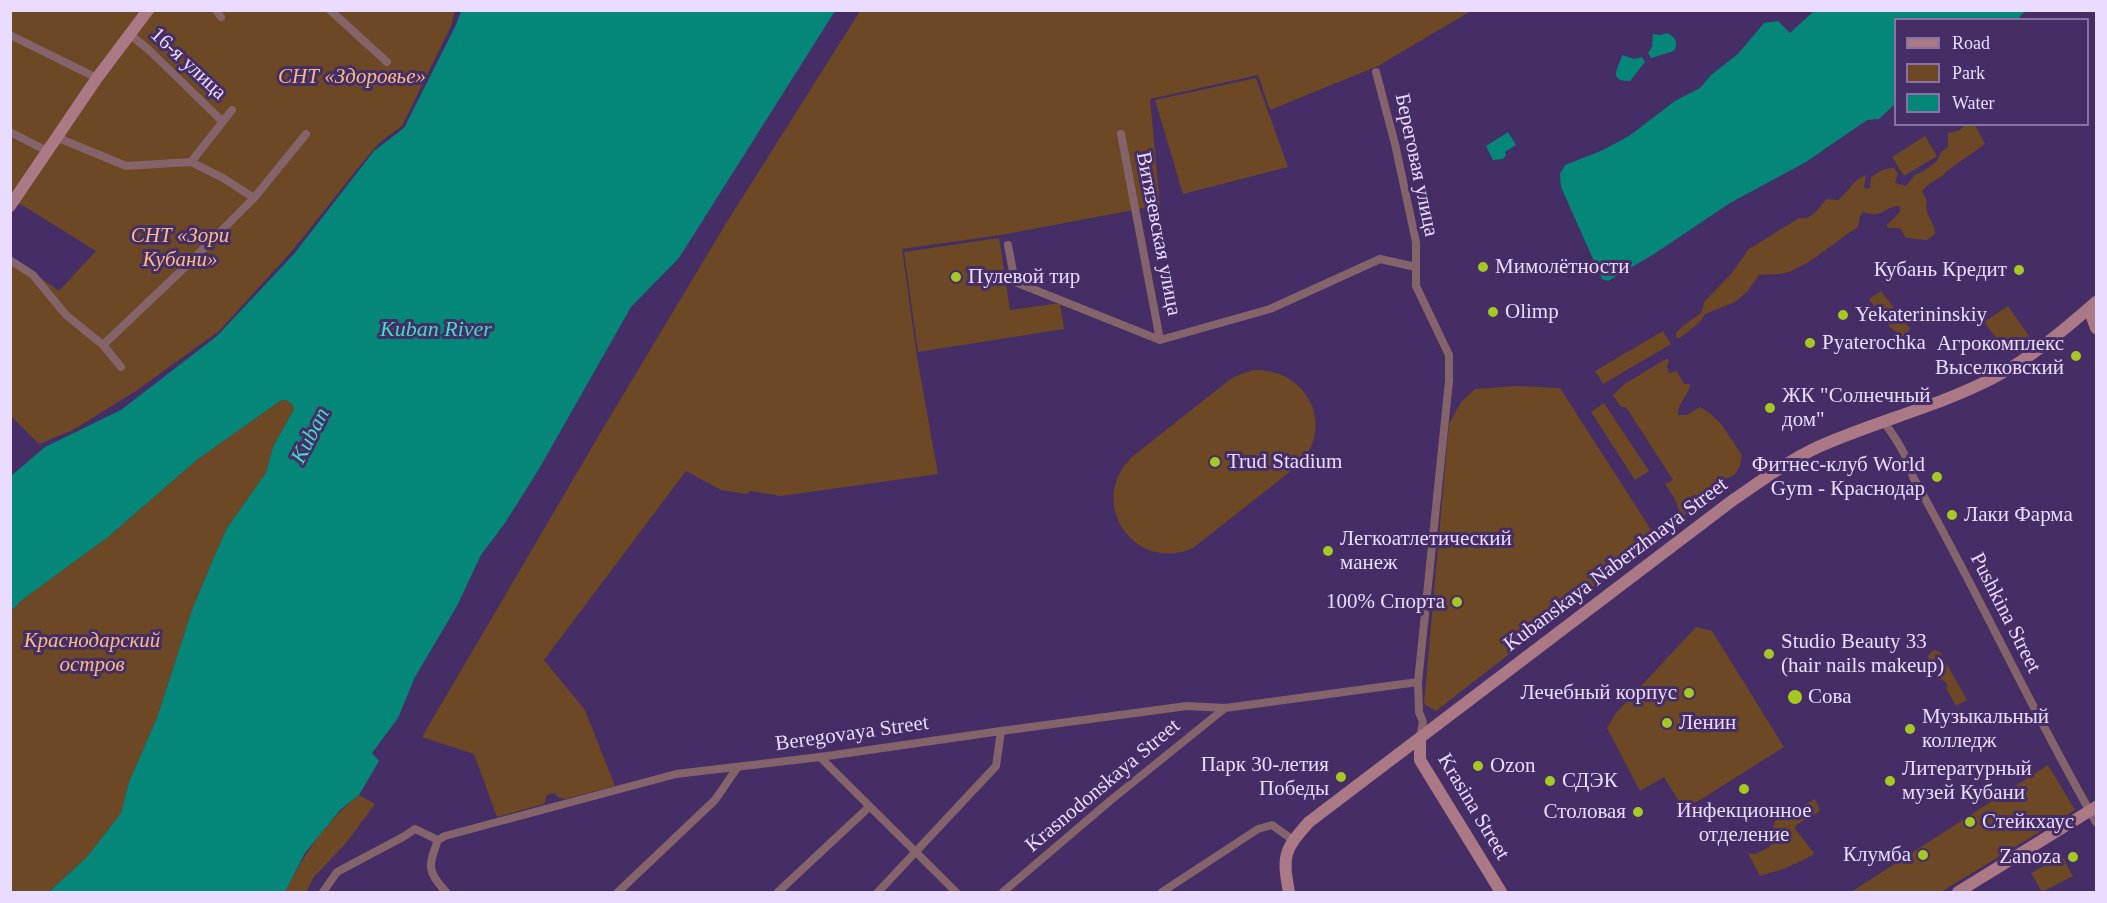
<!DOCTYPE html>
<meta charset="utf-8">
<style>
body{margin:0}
#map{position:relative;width:2107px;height:903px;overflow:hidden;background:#452d65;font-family:"Times New Roman",serif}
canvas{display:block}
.frame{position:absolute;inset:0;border:12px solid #e9dcff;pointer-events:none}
.legend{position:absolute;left:1894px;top:18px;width:195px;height:108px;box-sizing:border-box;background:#452d65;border:2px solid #8773a3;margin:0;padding:8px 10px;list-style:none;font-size:18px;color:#e9dcff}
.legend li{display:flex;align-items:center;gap:12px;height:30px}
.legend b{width:30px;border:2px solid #8773a3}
</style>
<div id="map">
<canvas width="2107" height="903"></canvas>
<div class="frame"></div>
<ul class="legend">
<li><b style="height:8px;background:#ab7886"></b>Road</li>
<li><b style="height:16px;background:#6d4825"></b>Park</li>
<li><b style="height:16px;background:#048778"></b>Water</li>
</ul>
</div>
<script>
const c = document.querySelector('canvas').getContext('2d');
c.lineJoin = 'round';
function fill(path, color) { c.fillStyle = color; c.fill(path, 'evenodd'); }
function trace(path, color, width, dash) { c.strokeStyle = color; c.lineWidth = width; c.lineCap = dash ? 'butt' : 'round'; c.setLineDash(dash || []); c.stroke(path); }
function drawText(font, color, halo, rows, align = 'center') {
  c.font = font + ' "Times New Roman",serif'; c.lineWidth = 6; c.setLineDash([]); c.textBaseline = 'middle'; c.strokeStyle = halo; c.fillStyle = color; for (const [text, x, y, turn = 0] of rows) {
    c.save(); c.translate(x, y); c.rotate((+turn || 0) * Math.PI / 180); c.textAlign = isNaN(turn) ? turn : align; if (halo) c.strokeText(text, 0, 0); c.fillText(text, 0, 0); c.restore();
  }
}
fill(new Path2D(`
 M 11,11 L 455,11 L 451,26 L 402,126 L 379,143 L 362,163 L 292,251 L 219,331 L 136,391 L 73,430 L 39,444 L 11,416 L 10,256 L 59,291 L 96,251 L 22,205 L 11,202 Z
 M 860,11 L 1471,11 L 1378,66 L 1270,110 L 1258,75 L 1150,99 L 1160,205 L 1001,235 L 902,249 L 917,357 L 938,474 L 781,496 L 751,491 L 746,494 L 721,490 L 686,471 L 544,660 L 585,710 L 615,786 L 565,799 L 558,797 L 554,793 L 547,795 L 544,804 L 497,817 L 474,754 L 422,737 L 605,425 L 725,225 Z
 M 1256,78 L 1288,167 L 1183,194 L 1155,100 Z
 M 1965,125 L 1975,125 L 1985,144 L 1947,171 C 1940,180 1927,182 1922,192 C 1930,204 1925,200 1927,211 C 1929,219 1935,224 1935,234 L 1927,240 L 1906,238 L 1900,228 L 1889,228 L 1886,226 L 1900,212 L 1900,206 C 1886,205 1884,219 1863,212 L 1860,216 L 1858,227 C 1835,241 1815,261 1791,271 C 1780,276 1770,273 1759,275 L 1747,292 L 1735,302 L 1705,314 L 1700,322 L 1680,338 L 1676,337 L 1676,333 L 1683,326 L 1701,313 L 1705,301 L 1731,274 L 1749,249 L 1799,218 C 1813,221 1818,207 1827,199 L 1838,200 C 1849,192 1852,180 1866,175 L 1864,187 L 1867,189 L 1870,188 L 1871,178 C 1878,172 1883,168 1894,168 L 1898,173 L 1895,183 L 1906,186 L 1915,175 L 1924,171 L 1937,161 L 1941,152 L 1948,147 L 1948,133 L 1960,130 Z
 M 1925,136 L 1937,156 L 1904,176 L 1892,157 Z
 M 999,238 L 1010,310 L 1060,303 L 1064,329 L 918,352 L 904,252 Z
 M 1881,291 L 1910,329 L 1903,338 L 1889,326 L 1869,299 Z
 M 2008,306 L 2029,336 L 2007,352 L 1984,322 Z
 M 1663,331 L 1671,344 L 1603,384 L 1595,371 Z
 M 1666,359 L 1669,359 L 1667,367 L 1669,373 L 1677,371 L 1684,384 L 1690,384 C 1689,396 1677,403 1678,415 L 1687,415 L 1700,407 L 1711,414 L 1721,424 L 1742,455 C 1738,477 1735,475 1716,482 C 1711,489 1703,492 1697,499 C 1691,505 1690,513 1682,518 L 1675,499 L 1665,484 L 1673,480 L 1626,407 L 1621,407 L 1613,395 L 1623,385 Z
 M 1253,370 C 1308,367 1338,429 1296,467 L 1193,548 C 1134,574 1085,501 1133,456 L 1228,381 L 1236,376 Z
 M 1515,386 L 1560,388 L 1657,539 L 1436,711 L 1424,704 L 1449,424 L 1461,402 L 1475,389 Z
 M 286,400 L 293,405 L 294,409 L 273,447 L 266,473 L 227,528 L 212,562 L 192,610 L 157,718 L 129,782 L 121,813 L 87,857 L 49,892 L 11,892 L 11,611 L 22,600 L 108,537 L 198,459 L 280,401 Z
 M 1604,403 L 1649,471 L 1635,480 L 1591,412 Z
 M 1696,627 L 1712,631 L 1784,747 L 1684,810 L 1664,777 L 1640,791 L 1607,728 L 1616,713 Z
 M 1934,650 L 1940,652 L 1967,700 L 1956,706 L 1946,688 L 1948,686 L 1945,681 L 1941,680 L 1928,659 L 1929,654 Z
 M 2048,765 L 2075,810 L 1941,892 L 1851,892 Z
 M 359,795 L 375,804 L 346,843 L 314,877 L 306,892 L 285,892 C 305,853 324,823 359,795 Z
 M 1815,799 L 1820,811 L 1796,825 L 1795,829 L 1814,853 L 1813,855 L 1786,868 L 1760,876 L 1748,853 L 1755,854 L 1770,847 L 1771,844 L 1767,843 L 1765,837 L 1771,834 L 1775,821 Z
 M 2062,856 L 2073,876 L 2042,892 L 2031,873 Z`), '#6d4825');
fill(new Path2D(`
 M 461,11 L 835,11 L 679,258 L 631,307 L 539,469 L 505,523 L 481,555 L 457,606 L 415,677 L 398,718 L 372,753 L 379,761 L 359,795 L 340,810 L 305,853 L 285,892 L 49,892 L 87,857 L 121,813 L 129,782 L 157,718 L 192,610 L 212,562 L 227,528 L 266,473 L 273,447 L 294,409 L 293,405 L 286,400 L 280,401 L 198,459 L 108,537 L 22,600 L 11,611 L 11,476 L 45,447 L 121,410 L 217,336 L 294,254 L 374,151 L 404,128 L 456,25 Z
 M 1814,11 L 2025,11 L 2018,19 L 1896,20 L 1895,104 L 1879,119 L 1867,120 L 1806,162 L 1730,203 L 1654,254 L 1608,281 L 1602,279 L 1561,187 L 1560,174 L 1565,165 L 1601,151 L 1629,136 L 1675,101 L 1700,88 L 1711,75 L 1738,54 L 1764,23 L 1778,21 L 1790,33 Z
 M 1667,33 C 1675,36 1679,43 1674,51 L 1651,58 L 1648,53 L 1652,47 L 1653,34 L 1660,35 Z
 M 1622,55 L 1634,59 L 1642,57 L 1645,62 L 1630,81 C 1606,82 1620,65 1622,55 Z
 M 1508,132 L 1516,145 L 1505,152 L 1506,155 L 1503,159 L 1493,160 L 1486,146 Z`), '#048778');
trace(new Path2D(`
 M 216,10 L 221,17
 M 330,10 L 387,62
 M 129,34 L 148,49 L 222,121
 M 10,35 L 97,78
 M 1376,72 L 1395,144 L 1416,242 L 1416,286 L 1449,355 L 1449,381 L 1418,682 L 1419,712 L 1423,722 L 1420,737
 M 10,132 L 47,151
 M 1121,134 L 1160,340
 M 56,137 L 126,166 L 191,162 L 232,110
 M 191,162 L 223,178 L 254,198
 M 1008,245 L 1015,282 L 1160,340 L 1270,309 L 1380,259 L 1416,267
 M 10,260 L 33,275 L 66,315 L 103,345 L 121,367
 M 103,345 L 181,271 L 254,198 L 306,134
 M 1883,421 C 1896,438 1908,456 1913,477 C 1977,590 2031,709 2096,822
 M 820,757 L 956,892
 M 438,840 L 445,836 L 676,774 L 820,757 L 1001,731 L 1187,706 L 1225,708 L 1418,682
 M 438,840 C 428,867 427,871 446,892
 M 323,892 L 337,872 L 403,837 L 415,829 L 438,840
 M 618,892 L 715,800 L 737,768
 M 778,892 L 869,807
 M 878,892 L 996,766 L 1001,731
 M 1003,892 L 1111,800 L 1225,708
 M 1162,892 L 1258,829 L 1272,825 L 1293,840`), '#84636b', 8);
trace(new Path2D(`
 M 10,206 L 97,78 L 148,10
 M 2089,309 L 2096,328
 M 1420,738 L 1420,760 L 1501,892
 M 1289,892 C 1282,855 1284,850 1309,822 L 1733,500 C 1761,481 1788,461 1818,447 C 1876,421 1937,407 1993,378 C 2031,358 2064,330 2096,302
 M 1958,892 L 2096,807`), '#ab7886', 12);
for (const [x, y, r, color] of [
 [1483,267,6,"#a5c823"],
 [2019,270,6,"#a5c823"],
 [956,277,6,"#a5c823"],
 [1493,312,6,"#a5c823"],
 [1843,315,6,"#a5c823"],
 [1810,343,6,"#a5c823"],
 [2076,356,6,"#a5c823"],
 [1770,408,6,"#a5c823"],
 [1215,462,6,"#a5c823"],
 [1937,477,6,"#a5c823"],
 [1952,515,6,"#a5c823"],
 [1328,551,6,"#a5c823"],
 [1457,602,6,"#a5c823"],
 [1769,654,6,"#a5c823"],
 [1689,693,6,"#a5c823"],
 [1795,697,8,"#a5c823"],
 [1667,723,6,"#a5c823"],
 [1910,729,6,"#a5c823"],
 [1478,766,6,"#a5c823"],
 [1341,777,6,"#a5c823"],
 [1550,781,6,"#a5c823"],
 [1890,781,6,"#a5c823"],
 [1744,789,6,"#a5c823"],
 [1638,812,6,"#a5c823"],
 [1970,822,6,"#a5c823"],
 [1923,855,6,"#a5c823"],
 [2073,857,6,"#a5c823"]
]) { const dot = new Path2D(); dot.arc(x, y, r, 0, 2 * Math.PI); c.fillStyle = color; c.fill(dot); trace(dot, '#452d65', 2); }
drawText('21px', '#e9dcff', '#452d65', [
 ["16-я улица",188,64,43],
 ["Береговая улица",1416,165,78],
 ["Витязевская улица",1158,234,79],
 ["Kubanskaya Naberzhnaya Street",1616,565,-37],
 ["Pushkina Street",2005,613,63],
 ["Beregovaya Street",852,734,-8],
 ["Krasnodonskaya Street",1103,786,-40],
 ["Krasina Street",1473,807,59]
]);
drawText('italic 21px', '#faba82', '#452d65', [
 ["СНТ «Здоровье»",352,77],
 ["СНТ «Зори",180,236],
 ["Кубани»",180,260],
 ["Краснодарский",92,641],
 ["остров",92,665]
]);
drawText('21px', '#e9dcff', '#452d65', [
 ["Мимолётности",1495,267],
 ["Кубань Кредит",2007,270,"right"],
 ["Пулевой тир",968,277],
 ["Olimp",1505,312],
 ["Yekaterininskiy",1855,315],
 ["Pyaterochka",1822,343],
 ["Агрокомплекс",2064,344,"right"],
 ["Выселковский",2064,368,"right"],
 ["ЖК \"Солнечный",1782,396],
 ["дом\"",1782,420],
 ["Trud Stadium",1227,462],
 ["Фитнес-клуб World",1925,465,"right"],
 ["Gym - Краснодар",1925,489,"right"],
 ["Лаки Фарма",1964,515],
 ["Легкоатлетический",1340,539],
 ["манеж",1340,563],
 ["100% Спорта",1445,602,"right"],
 ["Studio Beauty 33",1781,642],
 ["(hair nails makeup)",1781,666],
 ["Лечебный корпус",1677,693,"right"],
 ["Сова",1808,697],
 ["Музыкальный",1922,717],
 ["колледж",1922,741],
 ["Ленин",1679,723],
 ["Парк 30-летия",1329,765,"right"],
 ["Победы",1329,789,"right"],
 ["Ozon",1490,766],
 ["Литературный",1902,769],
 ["музей Кубани",1902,793],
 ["СДЭК",1562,781],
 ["Инфекционное",1744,811,"center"],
 ["отделение",1744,835,"center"],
 ["Столовая",1626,812,"right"],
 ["Стейкхаус",1982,822],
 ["Клумба",1911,855,"right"],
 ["Zanoza",2061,857,"right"]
], 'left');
drawText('italic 22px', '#41dcc7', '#452d65', [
 ["Kuban River",436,330],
 ["Kuban",311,436,-63]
]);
</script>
